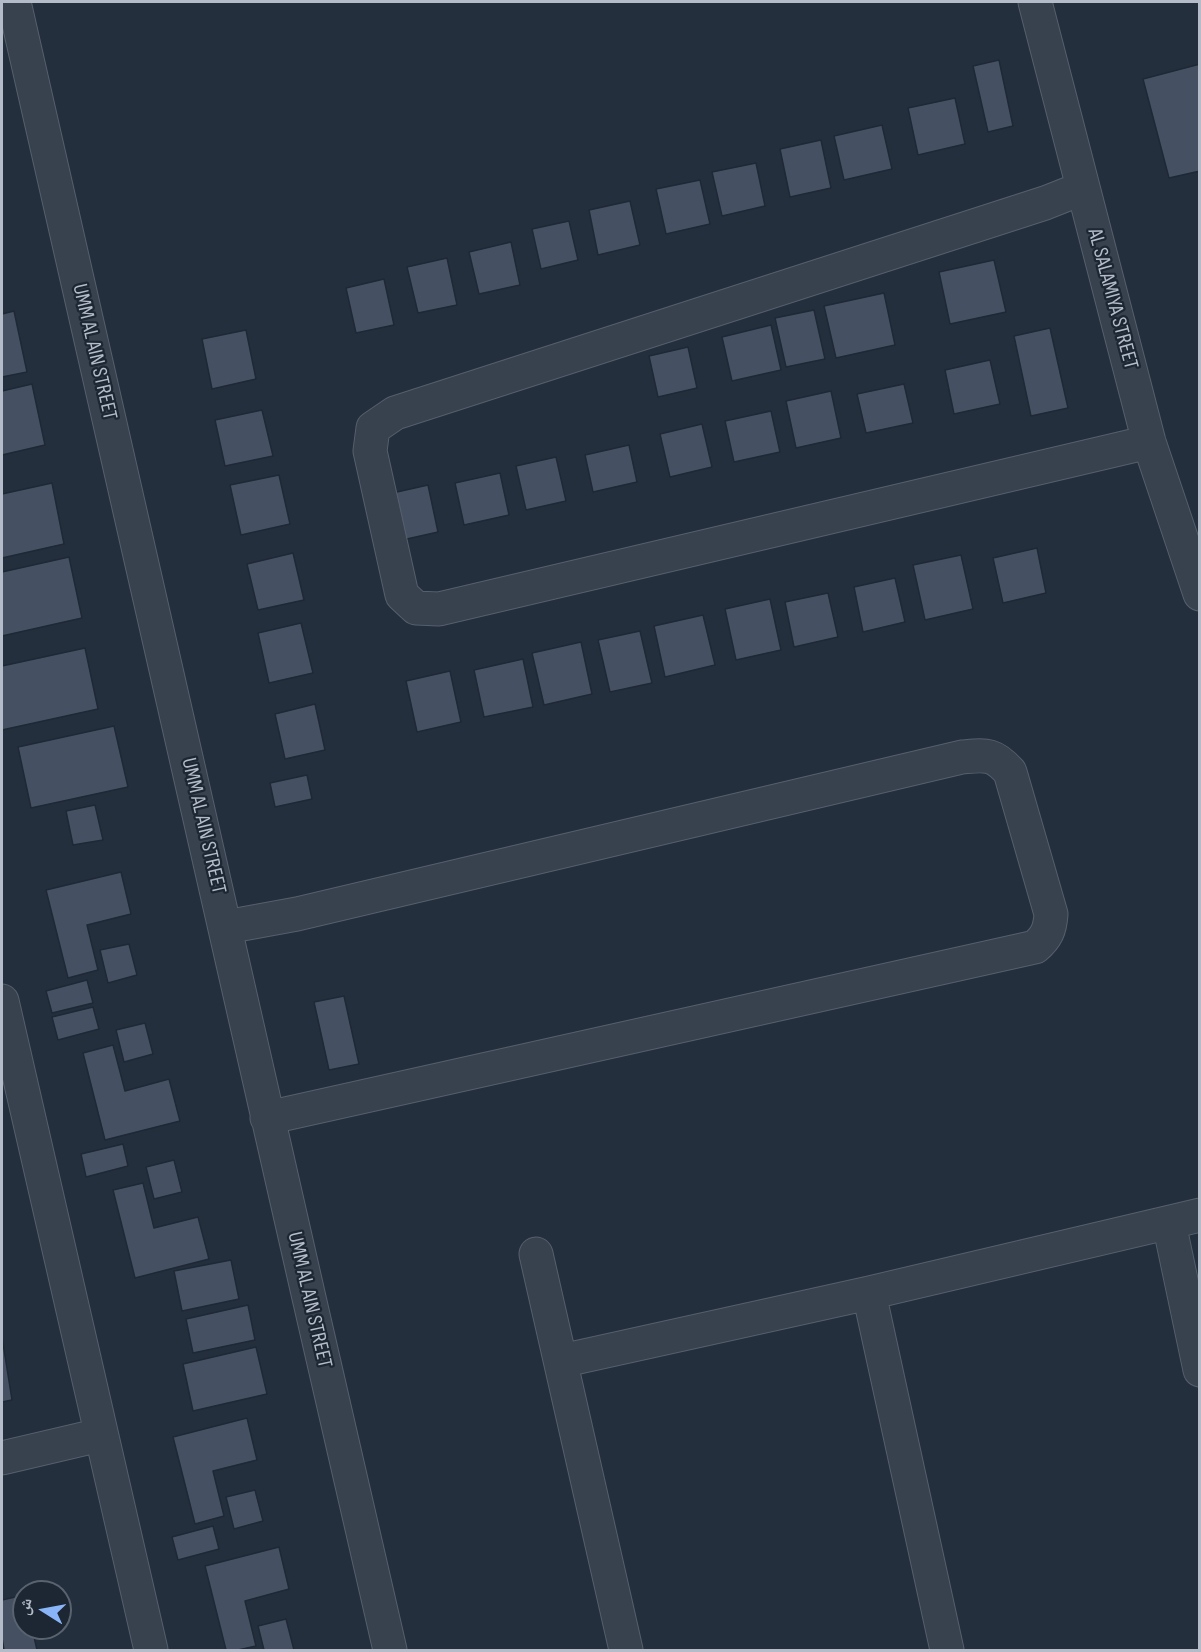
<!DOCTYPE html>
<meta charset="utf-8">
<style>
body{margin:0}
#map{position:relative;width:1201px;height:1652px;overflow:hidden;background:#242f3e;font-family:"Sofia Sans Condensed","Noto Naskh Arabic",sans-serif}
canvas{display:block}
.frame{position:absolute;inset:0;border:3px solid #b4bcc9;pointer-events:none}
.north{position:absolute;left:12px;top:1580px;width:60px;height:60px;box-sizing:border-box;background:#1d2633;border:2px solid #59626f;border-radius:50%;rotate:281deg;font-size:16px;font-weight:700;line-height:24px;text-align:center;color:#b4bcc9}
.north::after{content:'';display:block;margin:auto;width:21px;height:27px;background:#8ab4f8;clip-path:polygon(50% 0,100% 100%,50% 72%,0 100%)}
</style>
<div id="map">
<canvas width="1201" height="1652"></canvas>
<div class="frame"></div>
<div class="north">ش</div>
</div>
<script>
const c = document.querySelector('canvas').getContext('2d');
c.lineJoin = 'round';
function fill(path, color) { c.fillStyle = color; c.fill(path, 'evenodd'); }
function trace(path, color, width, dash) { c.strokeStyle = color; c.lineWidth = width; c.lineCap = dash ? 'butt' : 'round'; c.setLineDash(dash || []); c.stroke(path); }
function drawText(font, color, halo, rows, align = 'center') {
  c.font = font + ' "Sofia Sans Condensed",sans-serif'; c.lineWidth = 4.5; c.setLineDash([]); c.textBaseline = 'middle'; c.strokeStyle = halo; c.fillStyle = color; for (const [text, x, y, turn = 0] of rows) {
    c.save(); c.translate(x, y); c.rotate((+turn || 0) * Math.PI / 180); c.textAlign = isNaN(turn) ? turn : align; if (halo) c.strokeText(text, 0, 0); c.fillText(text, 0, 0); c.restore();
  }
}
const building = new Path2D(`
 M 999,60 L 1013,126 L 988,132 L 973,66 Z
 M 1200,64 L 1200,171 L 1169,178 L 1143,79 Z
 M 955,98 L 965,144 L 918,155 L 908,108 Z
 M 882,125 L 892,169 L 844,180 L 834,136 Z
 M 821,140 L 831,188 L 790,197 L 780,149 Z
 M 756,163 L 765,206 L 722,216 L 712,172 Z
 M 700,180 L 710,224 L 666,234 L 656,189 Z
 M 630,201 L 640,245 L 598,255 L 589,210 Z
 M 569,221 L 578,260 L 541,269 L 532,229 Z
 M 511,242 L 520,285 L 479,294 L 469,252 Z
 M 447,258 L 457,305 L 418,313 L 407,267 Z
 M 994,260 L 1006,312 L 950,324 L 939,272 Z
 M 384,279 L 394,325 L 356,333 L 346,288 Z
 M 884,293 L 895,345 L 836,358 L 824,306 Z
 M 814,310 L 825,359 L 786,367 L 775,318 Z
 M 14,311 L 27,372 L 2,377 L 2,314 Z
 M 771,325 L 781,370 L 732,381 L 722,337 Z
 M 1050,328 L 1068,408 L 1031,416 L 1014,336 Z
 M 246,330 L 256,379 L 212,389 L 202,339 Z
 M 688,347 L 697,388 L 658,397 L 649,356 Z
 M 990,360 L 1000,404 L 954,414 L 945,370 Z
 M 32,384 L 45,445 L 2,455 L 2,391 Z
 M 904,384 L 913,423 L 866,433 L 857,394 Z
 M 831,391 L 841,438 L 796,448 L 786,401 Z
 M 262,410 L 273,456 L 225,466 L 215,420 Z
 M 771,411 L 780,452 L 734,462 L 725,421 Z
 M 702,424 L 712,467 L 670,477 L 660,434 Z
 M 629,445 L 637,482 L 593,492 L 585,455 Z
 M 556,457 L 566,501 L 526,510 L 516,466 Z
 M 500,473 L 509,515 L 464,525 L 455,483 Z
 M 279,475 L 290,524 L 241,535 L 230,485 Z
 M 52,483 L 64,544 L 2,558 L 2,494 Z
 M 428,485 L 438,532 L 398,541 L 388,494 Z
 M 1037,548 L 1046,593 L 1003,603 L 993,558 Z
 M 293,553 L 304,600 L 258,610 L 247,564 Z
 M 961,555 L 973,609 L 925,620 L 913,565 Z
 M 69,557 L 82,618 L 2,636 L 2,572 Z
 M 895,578 L 905,622 L 863,632 L 854,587 Z
 M 828,593 L 838,637 L 794,647 L 785,602 Z
 M 770,599 L 781,650 L 736,660 L 725,609 Z
 M 703,615 L 715,665 L 665,677 L 654,626 Z
 M 301,623 L 313,673 L 269,683 L 258,633 Z
 M 640,631 L 652,683 L 610,692 L 598,640 Z
 M 581,642 L 592,694 L 544,705 L 532,653 Z
 M 85,648 L 98,709 L 2,730 L 2,666 Z
 M 523,659 L 533,707 L 484,717 L 474,670 Z
 M 450,671 L 461,722 L 417,732 L 406,681 Z
 M 315,704 L 325,750 L 285,759 L 275,714 Z
 M 114,726 L 128,787 L 31,808 L 18,747 Z
 M 307,775 L 312,799 L 275,807 L 270,783 Z
 M 95,805 L 103,840 L 73,845 L 66,811 Z
 M 121,872 L 131,914 L 87,925 L 98,970 L 68,978 L 46,890 Z
 M 129,944 L 137,975 L 108,983 L 100,950 Z
 M 87,980 L 93,1003 L 52,1013 L 46,991 Z
 M 344,996 L 359,1064 L 329,1070 L 314,1002 Z
 M 93,1007 L 99,1029 L 58,1040 L 52,1017 Z
 M 145,1023 L 153,1054 L 124,1062 L 116,1030 Z
 M 113,1045 L 125,1091 L 169,1079 L 180,1121 L 105,1140 L 83,1053 Z
 M 123,1144 L 128,1166 L 86,1177 L 81,1154 Z
 M 174,1160 L 182,1192 L 154,1199 L 146,1167 Z
 M 143,1183 L 154,1228 L 198,1217 L 209,1259 L 135,1278 L 113,1190 Z
 M 231,1260 L 239,1299 L 182,1311 L 174,1271 Z
 M 248,1305 L 255,1340 L 193,1353 L 186,1319 Z
 M 2,1337 L 12,1400 L 2,1402 Z
 M 256,1347 L 267,1394 L 193,1411 L 183,1364 Z
 M 247,1418 L 257,1460 L 213,1471 L 224,1516 L 195,1524 L 173,1437 Z
 M 255,1490 L 263,1521 L 234,1529 L 226,1497 Z
 M 213,1526 L 219,1549 L 178,1560 L 172,1537 Z
 M 279,1547 L 289,1589 L 245,1601 L 256,1646 L 238,1650 L 226,1650 L 205,1566 Z
 M 24,1595 L 24,1628 L 32,1628 L 37,1650 L 4,1650 L 2,1638 L 2,1600 Z
 M 286,1619 L 294,1650 L 264,1650 L 258,1626 Z`);
fill(building, '#455162');
trace(building, '#1f2835', 1.5);
const minor = new Path2D(`
 M 14,2 C 140,551 263,1101 390,1650
 M 1035,2 L 1149,442 L 1200,594
 M 1083,188 L 1045,203 L 395,413 L 373,428 L 370,451 L 402,595 L 416,608 L 439,609 L 1149,442
 M 226,927 L 297,914 L 962,757 C 986,755 993,753 1010,772 L 1051,914 C 1050,929 1047,937 1035,947 L 267,1118
 M 2,1001 L 151,1650
 M 1169,1223 L 1200,1370
 M 536,1254 L 626,1650
 M 869,1293 L 947,1650
 M 561,1361 L 869,1293 L 1200,1215
 M 2,1458 L 100,1435`);
trace(minor, '#565f6c', 35);
trace(minor, '#38414e', 33);
drawText('21px', '#b4bcc9', '#1d2633', [
 ["AL SALAMIYA STREET",1112,299,75],
 ["UMM AL AIN STREET",94,352,77],
 ["UMM AL AIN STREET",203,826,77],
 ["UMM AL AIN STREET",309,1300,77]
]);
</script>
